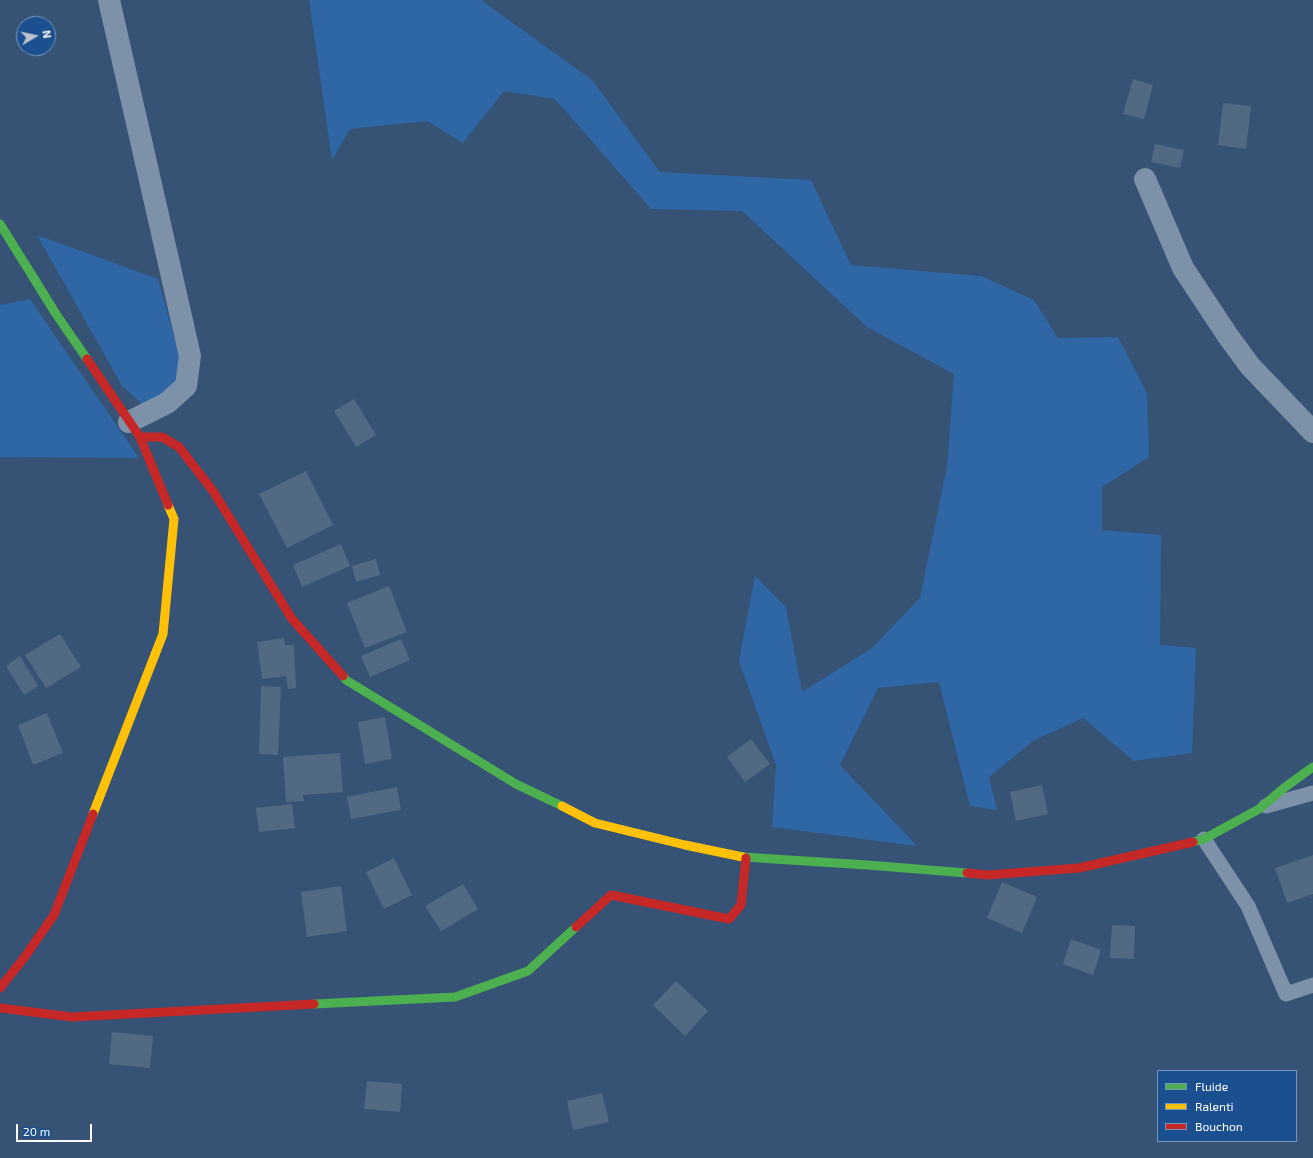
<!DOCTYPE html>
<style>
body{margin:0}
#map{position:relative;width:1313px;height:1158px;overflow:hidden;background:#365274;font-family:"Exo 2",sans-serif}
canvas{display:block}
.legend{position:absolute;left:1157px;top:1070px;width:140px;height:72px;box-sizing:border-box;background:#1b4f8f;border:1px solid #7695bc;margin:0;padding:5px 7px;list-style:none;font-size:12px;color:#fff}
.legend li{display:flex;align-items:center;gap:8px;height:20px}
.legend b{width:20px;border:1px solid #7695bc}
.north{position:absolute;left:16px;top:16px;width:40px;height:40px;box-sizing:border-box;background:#1b4f8f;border:1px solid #7695bc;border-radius:50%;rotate:81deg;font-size:11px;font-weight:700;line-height:16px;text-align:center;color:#fff}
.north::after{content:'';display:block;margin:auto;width:14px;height:18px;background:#b9c2ce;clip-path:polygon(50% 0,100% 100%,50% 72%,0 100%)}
.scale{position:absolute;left:16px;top:1124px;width:76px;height:18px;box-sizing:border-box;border:2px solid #fff;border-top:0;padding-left:5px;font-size:12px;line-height:14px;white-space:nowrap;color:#fff;-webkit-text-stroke:3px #1b4f8f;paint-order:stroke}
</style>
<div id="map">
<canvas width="1313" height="1158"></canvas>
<ul class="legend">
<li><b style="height:5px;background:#4caf50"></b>Fluide</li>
<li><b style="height:5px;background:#ffc107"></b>Ralenti</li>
<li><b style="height:5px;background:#c62828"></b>Bouchon</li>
</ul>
<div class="north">N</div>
<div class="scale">20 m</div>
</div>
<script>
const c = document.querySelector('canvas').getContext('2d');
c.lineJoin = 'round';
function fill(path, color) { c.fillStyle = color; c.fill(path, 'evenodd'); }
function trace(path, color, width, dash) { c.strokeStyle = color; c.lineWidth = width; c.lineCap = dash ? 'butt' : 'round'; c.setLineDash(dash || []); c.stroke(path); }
fill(new Path2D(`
 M 309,0 L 481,0 L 592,80 L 660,172 L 811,180 L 851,265 L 981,276 L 1034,300 L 1058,338 L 1118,337 L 1147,393 L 1149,457 L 1102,487 L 1102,530 L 1161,535 L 1160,645 L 1196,648 L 1192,753 L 1134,761 L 1083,718 L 1033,741 L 989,777 L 997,810 L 970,806 L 939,682 L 878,688 L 840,765 L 917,846 L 772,827 L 776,765 L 739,661 L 755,576 L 786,607 L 802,692 L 872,648 L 920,598 L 947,467 L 954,374 L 867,327 L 742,211 L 651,209 L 555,99 L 504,91 L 463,143 L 427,121 L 350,129 L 332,160 Z
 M 37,235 L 158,279 L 190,394 L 147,408 L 122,386 Z
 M 30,299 L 139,458 L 0,457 L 0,305 Z`), '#2f66a5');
fill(new Path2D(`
 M 1133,79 L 1153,85 L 1144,119 L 1123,114 Z
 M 1223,103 L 1251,106 L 1246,149 L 1218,145 Z
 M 1155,144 L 1184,150 L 1180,168 L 1151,162 Z
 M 354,399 L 376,435 L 356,447 L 334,411 Z
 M 306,471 L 333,525 L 287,548 L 259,494 Z
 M 341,544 L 350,566 L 302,587 L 293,565 Z
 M 376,559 L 380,575 L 356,582 L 352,566 Z
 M 389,586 L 407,632 L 365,648 L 347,603 Z
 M 60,634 L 81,667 L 46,688 L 25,655 Z
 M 284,638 L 285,645 L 294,645 L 296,688 L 288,689 L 286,676 L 262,679 L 257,642 Z
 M 401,639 L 410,660 L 370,677 L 361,656 Z
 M 20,656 L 38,686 L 24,695 L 6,666 Z
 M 261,686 L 281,687 L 278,755 L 259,754 Z
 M 47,713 L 63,753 L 33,765 L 18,725 Z
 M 385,717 L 392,759 L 365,764 L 358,722 Z
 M 751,739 L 770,764 L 745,782 L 727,757 Z
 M 340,753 L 343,792 L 303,795 L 304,801 L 286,802 L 283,757 Z
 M 1042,785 L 1048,814 L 1016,821 L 1010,792 Z
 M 397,787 L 401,810 L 351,819 L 347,797 Z
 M 292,804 L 295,828 L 259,832 L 256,808 Z
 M 1313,855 L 1313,894 L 1287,903 L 1275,868 Z
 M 394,858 L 412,895 L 384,909 L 366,872 Z
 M 1002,882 L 1037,897 L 1022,933 L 987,918 Z
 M 463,884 L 478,909 L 441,931 L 425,906 Z
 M 341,886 L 347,931 L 307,937 L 301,892 Z
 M 1112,925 L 1135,926 L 1134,959 L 1110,958 Z
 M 1071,939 L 1101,950 L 1093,975 L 1063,964 Z
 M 676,981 L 708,1011 L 685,1036 L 653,1005 Z
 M 112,1032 L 153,1036 L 150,1068 L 109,1064 Z
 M 367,1081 L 402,1084 L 400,1112 L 364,1109 Z
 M 602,1093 L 609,1122 L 573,1130 L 567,1101 Z`), '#526984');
trace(new Path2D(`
 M 1266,806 L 1313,793
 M 1204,839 L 1248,906 L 1286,994 L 1313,985`), '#7d92a8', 15);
trace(new Path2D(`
 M 109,0 L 190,356 L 186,386 L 167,403 L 129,422
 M 1145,179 L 1183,268 L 1228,336 L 1250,366 L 1313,432`), '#7d92a8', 22);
trace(new Path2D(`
 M 0,224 L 56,314 L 87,359
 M 343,676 L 346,680 L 516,784 L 562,806
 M 1193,842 L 1204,839 L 1259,809 L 1284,788 L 1313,767
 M 743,857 L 867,865 L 967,873
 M 314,1004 L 455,997 L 528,971 L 576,927`), '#4caf50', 9);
trace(new Path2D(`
 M 562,806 L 595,823 L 685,845 L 743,857
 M 93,814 L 163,634 L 174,519 L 168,505`), '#ffc107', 9);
trace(new Path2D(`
 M 87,359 L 140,437 L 168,505
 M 140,437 L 162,437 L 179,447 L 213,491 L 292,619 L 343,676
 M 967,873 L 988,875 L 1079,868 L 1193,842
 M 576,927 L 611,895 L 729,919 L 741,905 L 746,858
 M 0,988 L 24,958 L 54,915 L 93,814
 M 0,1008 L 72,1017 L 314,1004`), '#c62828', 9);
</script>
